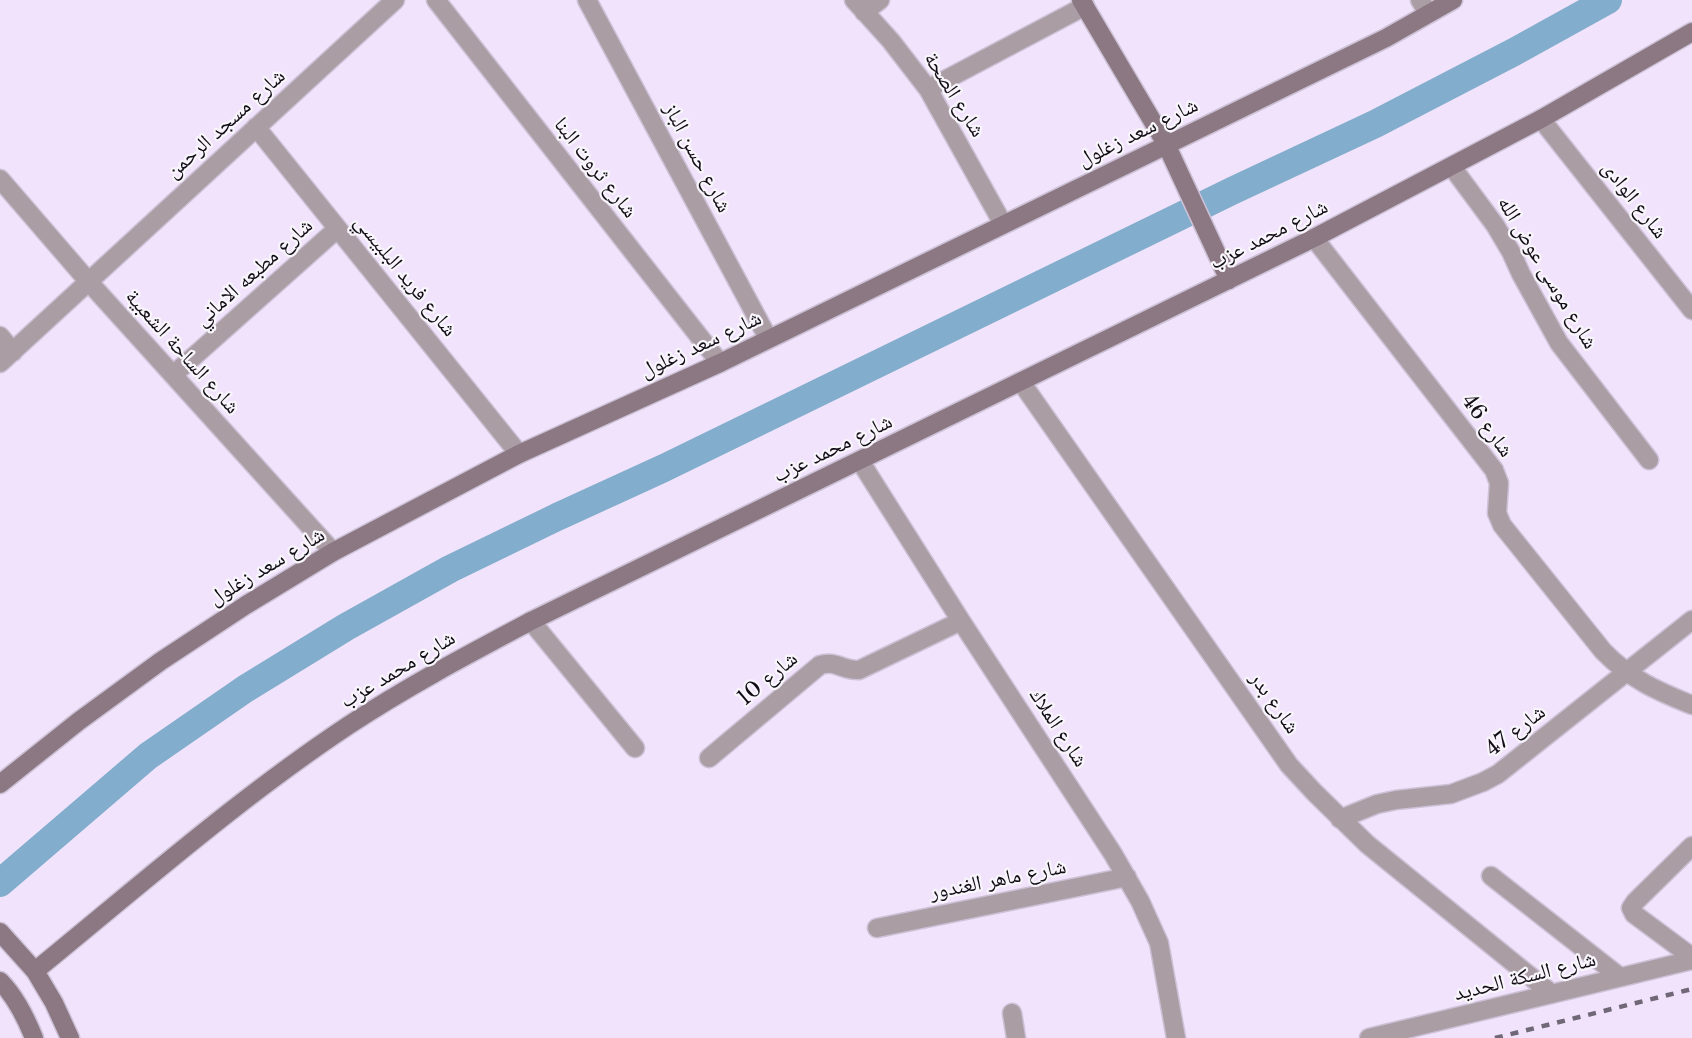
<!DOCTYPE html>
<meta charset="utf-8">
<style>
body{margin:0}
canvas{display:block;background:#f0e3fb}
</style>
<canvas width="1692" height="1038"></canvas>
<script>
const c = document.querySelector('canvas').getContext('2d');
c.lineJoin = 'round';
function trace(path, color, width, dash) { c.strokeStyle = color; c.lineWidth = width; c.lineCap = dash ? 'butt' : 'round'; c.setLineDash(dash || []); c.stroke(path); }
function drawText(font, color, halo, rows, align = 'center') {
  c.font = font + ' "Libre Baskerville","Noto Naskh Arabic",serif'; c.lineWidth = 4.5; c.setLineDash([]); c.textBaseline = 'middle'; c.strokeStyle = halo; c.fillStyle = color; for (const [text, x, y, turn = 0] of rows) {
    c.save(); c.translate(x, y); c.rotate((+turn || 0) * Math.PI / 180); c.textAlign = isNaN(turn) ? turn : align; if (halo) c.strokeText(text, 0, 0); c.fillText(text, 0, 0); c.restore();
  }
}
trace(new Path2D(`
 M 0,883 L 148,756 L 245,689 L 346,627 L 450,569 L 557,517 L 664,468 L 1234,190 L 1375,124 L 1514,52 L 1608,0`), '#82adcc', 28);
const street = new Path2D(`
 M 436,0 L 720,363
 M 587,0 L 768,338
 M 854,0 L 891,41 L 928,89 L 1003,224
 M 1420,0 L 1428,13
 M 864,12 L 880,0
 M 928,89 L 1085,6
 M 1541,119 L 1692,310
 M 256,127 L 519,454
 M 1452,167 L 1495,225 L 1511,252 L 1521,274 L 1559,343 L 1649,460
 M 0,179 L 88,281 L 333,552
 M 1314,238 L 1494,470 L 1499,483 L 1497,513 L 1502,525 L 1603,651 C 1630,679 1657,691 1692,705
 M 0,336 L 13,352
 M 0,363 L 395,0
 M 173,375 L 337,229
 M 1021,382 L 1289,765 L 1314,792 L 1367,844 L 1552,994
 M 860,461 L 961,621 L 1113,854 L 1140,901 L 1159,943 L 1176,1038
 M 531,621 L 635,748
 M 709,758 L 820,665 C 835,660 844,671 859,670 L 961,621
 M 1340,819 L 1377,804 L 1396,800 L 1451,794 L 1483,782 L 1498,774 L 1692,620
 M 1692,846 L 1635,902 L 1631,908 L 1634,914 L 1692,957
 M 1491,876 L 1620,977
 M 877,928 L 1127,877
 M 1012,1013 L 1016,1038
 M 1369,1038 L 1692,960`);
const secondary = new Path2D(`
 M 1081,0 L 1166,144 L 1229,280
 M 0,784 L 79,721 L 161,661 L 246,605 L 333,552 L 519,454 L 720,363 L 1386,38 L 1453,0
 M 0,932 L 35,971 L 54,1003 L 70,1038
 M 35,971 C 138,887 239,798 349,725 C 408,686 469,654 531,621 L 1314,238 L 1541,119 L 1692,32
 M 0,981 C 15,996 26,1018 34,1038`);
trace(street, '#ccc1d6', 21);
trace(secondary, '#ccc1d6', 21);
trace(street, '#ab9da4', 18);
trace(secondary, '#8c7883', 18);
trace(new Path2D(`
 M 1495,1038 L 1692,989`), '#706877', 4.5, [8, 8]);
drawText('21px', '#110c15', '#f8f5fb', [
 ["شارع الصحة",954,95,58],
 ["شارع مسجد الرحمن",226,124,-42],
 ["شارع سعد زغلول",1138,133,-26],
 ["شارع حسن الباز",697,158,62],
 ["شارع ثروت البنا",595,168,52],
 ["شارع الوادى",1634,200,52],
 ["شارع محمد عزب",1269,235,-27],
 ["شارع مطبعه الاماني",254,273,-42],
 ["شارع موسى عوض الله",1547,273,59],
 ["شارع فريد البلبيسي",405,276,51],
 ["شارع سعد زغلول",701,345,-25],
 ["شارع الساحة الشعبية",182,352,48],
 ["شارع 46",1487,426,54],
 ["شارع محمد عزب",833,449,-26],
 ["شارع سعد زغلول",267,567,-31],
 ["شارع محمد عزب",398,670,-31],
 ["شارع 10",768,679,-40],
 ["شارع بدر",1274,703,55],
 ["شارع الملاك",1058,728,57],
 ["شارع 47",1516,731,-38],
 ["شارع ماهر الغندور",998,880,-11],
 ["شارع السكة الحديد",1525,977,-14]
]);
</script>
